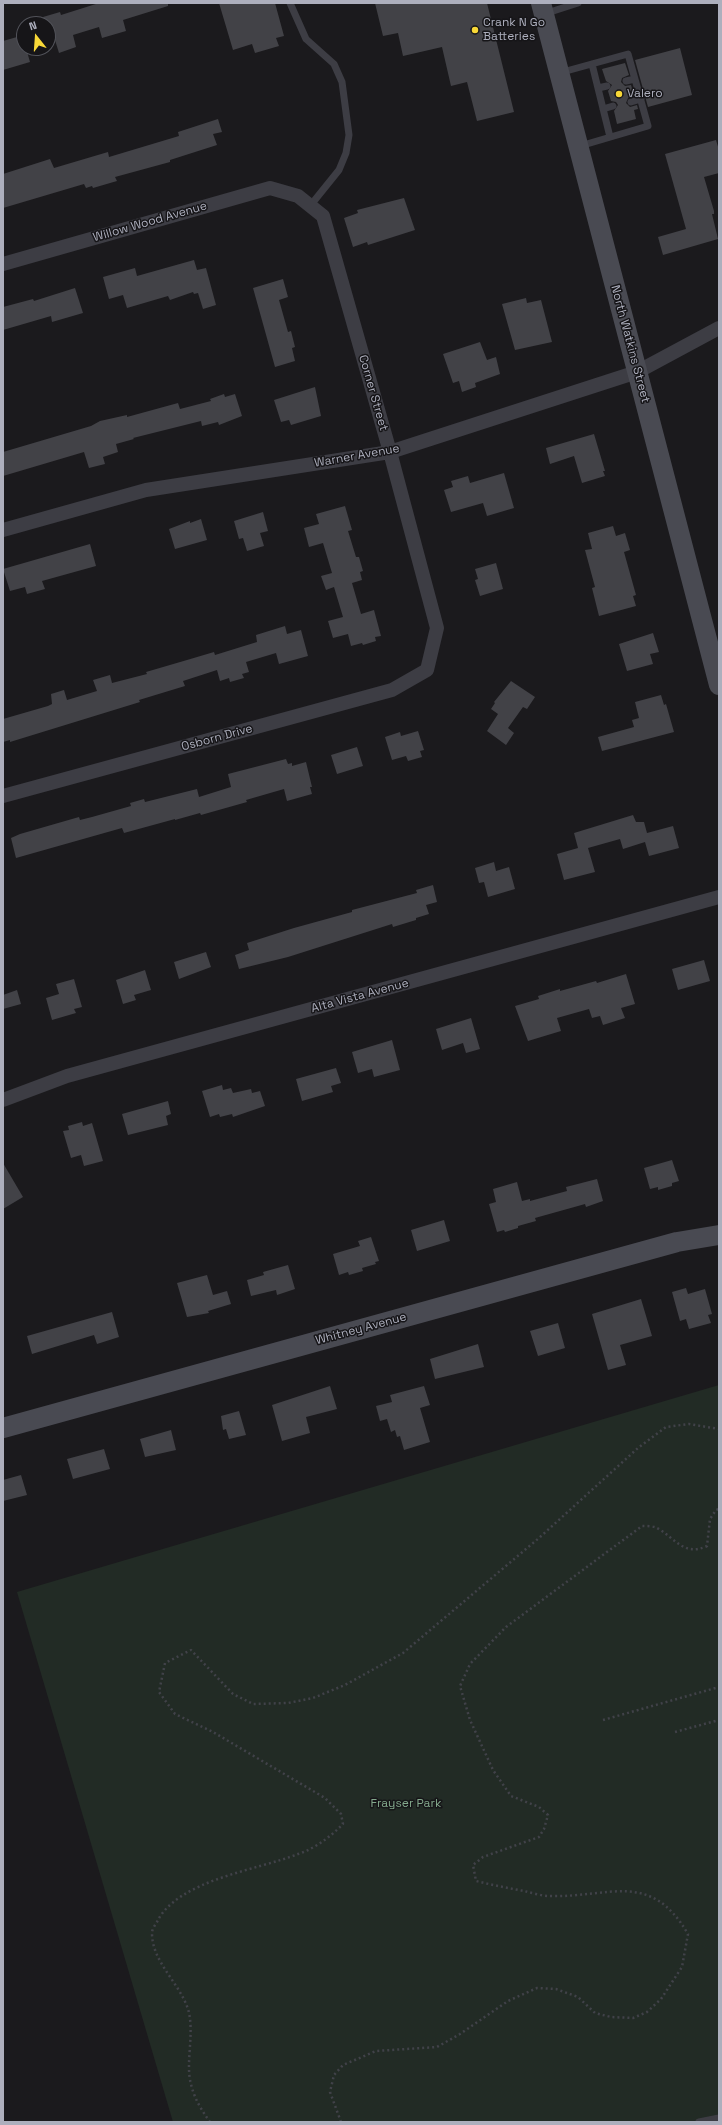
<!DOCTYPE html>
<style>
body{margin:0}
#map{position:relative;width:722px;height:2125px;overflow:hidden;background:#1b1a1d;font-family:"Space Grotesk",sans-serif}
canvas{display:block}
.frame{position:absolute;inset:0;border:4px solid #adafbd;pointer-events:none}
.north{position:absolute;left:16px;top:16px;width:40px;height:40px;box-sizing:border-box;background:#161518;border:1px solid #52535a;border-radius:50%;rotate:343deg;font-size:11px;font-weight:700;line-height:16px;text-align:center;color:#adafbd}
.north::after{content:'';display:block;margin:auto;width:14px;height:18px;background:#f8d837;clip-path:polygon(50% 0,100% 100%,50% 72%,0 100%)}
</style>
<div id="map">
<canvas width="722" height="2125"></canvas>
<div class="frame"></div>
<div class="north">N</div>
</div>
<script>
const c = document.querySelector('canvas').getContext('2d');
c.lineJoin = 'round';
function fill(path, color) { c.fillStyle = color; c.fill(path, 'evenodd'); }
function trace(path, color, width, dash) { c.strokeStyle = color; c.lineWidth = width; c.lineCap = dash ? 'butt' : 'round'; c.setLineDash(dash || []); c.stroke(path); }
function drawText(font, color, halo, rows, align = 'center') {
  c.font = font + ' "Space Grotesk",sans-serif'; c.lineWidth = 3; c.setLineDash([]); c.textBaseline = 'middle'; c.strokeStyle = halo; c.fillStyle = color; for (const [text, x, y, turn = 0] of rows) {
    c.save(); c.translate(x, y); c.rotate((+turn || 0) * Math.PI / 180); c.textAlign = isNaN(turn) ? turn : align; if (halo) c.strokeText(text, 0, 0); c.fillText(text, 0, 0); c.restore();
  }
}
fill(new Path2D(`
 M 719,1385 L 719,2122 L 173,2122 L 17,1592 Z`), '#222b25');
fill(new Path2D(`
 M 99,3 L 168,3 L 168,6 L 123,20 L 126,31 L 102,38 L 99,27 L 73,35 L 76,47 L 59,53 L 55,40 L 48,42 L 48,24 L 36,24 L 36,22 L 44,20 L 43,17 L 60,12 L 61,15 Z
 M 219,3 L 275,3 L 284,36 L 276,38 L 279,46 L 255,53 L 252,44 L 233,50 Z
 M 375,3 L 487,3 L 514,112 L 477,121 L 467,82 L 451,86 L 442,47 L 403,56 L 398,33 L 383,36 Z
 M 24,35 L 24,48 L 27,48 L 26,48 L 30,62 L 3,70 L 3,41 Z
 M 680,48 L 692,95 L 648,107 L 635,60 Z
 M 625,63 L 629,75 L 622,78 L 621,82 L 625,86 L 631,85 L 634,96 L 628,98 L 626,103 L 630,107 L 637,105 L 638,109 L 634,110 L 636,119 L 617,124 L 614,111 L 618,105 L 616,102 L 611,101 L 608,91 L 612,85 L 606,81 L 602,69 Z
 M 218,119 L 222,132 L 213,134 L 217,145 L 170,160 L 170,162 L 115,177 L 117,181 L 93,188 L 92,186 L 86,188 L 84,184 L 3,208 L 3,174 L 50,159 L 54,168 L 108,152 L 109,157 L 179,136 L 178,132 Z
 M 716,140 L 719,150 L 719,173 L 704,177 L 714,211 L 714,214 L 712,214 L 718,239 L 663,255 L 658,237 L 686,229 L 665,154 Z
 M 404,198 L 415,230 L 368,245 L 367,242 L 353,247 L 344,218 L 358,213 L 357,210 Z
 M 194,260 L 197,270 L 206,268 L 216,305 L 203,309 L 198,293 L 194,294 L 193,292 L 170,300 L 168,296 L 127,308 L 123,295 L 109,299 L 103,277 L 135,268 L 137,276 Z
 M 283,279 L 288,297 L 279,300 L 288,332 L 291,331 L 295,347 L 292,348 L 295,361 L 275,367 L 253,288 Z
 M 75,288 L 83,313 L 52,322 L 51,316 L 3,330 L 3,307 L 33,299 L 34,301 Z
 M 526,298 L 527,303 L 541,300 L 552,342 L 515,350 L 502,304 Z
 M 480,342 L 487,360 L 496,357 L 500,374 L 475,383 L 476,387 L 462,392 L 459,381 L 453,383 L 443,354 Z
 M 315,387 L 321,416 L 291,425 L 289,420 L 281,422 L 274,400 Z
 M 224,394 L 225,397 L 235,394 L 242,416 L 219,425 L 218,422 L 202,426 L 201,421 L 133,438 L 134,439 L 116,444 L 118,452 L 103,457 L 105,464 L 89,468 L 84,452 L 3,476 L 3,452 L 91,426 L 100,421 L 127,415 L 127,417 L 178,403 L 180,409 L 211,401 L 210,399 Z
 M 594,434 L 605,471 L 603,471 L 605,476 L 582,483 L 574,456 L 550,464 L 546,448 Z
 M 504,473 L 514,508 L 487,516 L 483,503 L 451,512 L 444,490 L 453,487 L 451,481 L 468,476 L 470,483 Z
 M 345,506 L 352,530 L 348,531 L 356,557 L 359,557 L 363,571 L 360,572 L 362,580 L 352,583 L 361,614 L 374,610 L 381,636 L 375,637 L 376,641 L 363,645 L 362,643 L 351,646 L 348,634 L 333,638 L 328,621 L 343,617 L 334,587 L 326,590 L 321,576 L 332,573 L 323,543 L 309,547 L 304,528 L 319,524 L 316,514 Z
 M 263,512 L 268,531 L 260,533 L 264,546 L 247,551 L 243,538 L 239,539 L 234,521 Z
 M 201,519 L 207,540 L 175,549 L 169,529 L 190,521 L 190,523 Z
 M 613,526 L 616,536 L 625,533 L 630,550 L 624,552 L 636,595 L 633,596 L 636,606 L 599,616 L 592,588 L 595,587 L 585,550 L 592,549 L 588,533 Z
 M 90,544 L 96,566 L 42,581 L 45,589 L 27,594 L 25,587 L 10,591 L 3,569 Z
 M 496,563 L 503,589 L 480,596 L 475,580 L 478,579 L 475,569 Z
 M 285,626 L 287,634 L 301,630 L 308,656 L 279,664 L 276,653 L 246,662 L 249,672 L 242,674 L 244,678 L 230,682 L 229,678 L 220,681 L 217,670 L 183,681 L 185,686 L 139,700 L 140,702 L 10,742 L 10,740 L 3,742 L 3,719 L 48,706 L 52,704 L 51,694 L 64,690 L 67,700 L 97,691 L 93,680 L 110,675 L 112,683 L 147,674 L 146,672 L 187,660 L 214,652 L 215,655 L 257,642 L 256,635 Z
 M 653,633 L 659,652 L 650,654 L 653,664 L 627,671 L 619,644 Z
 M 511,681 L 535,697 L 527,709 L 523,707 L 508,728 L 514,733 L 506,745 L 487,731 L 498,714 L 491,709 L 495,703 L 494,702 Z
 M 661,695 L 664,705 L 666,704 L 674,732 L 602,751 L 598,737 L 634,727 L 632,720 L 639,718 L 635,702 Z
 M 418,731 L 424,750 L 420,751 L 422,757 L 408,761 L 406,756 L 392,760 L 385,737 L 400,732 L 401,736 Z
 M 357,747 L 363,766 L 337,774 L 331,755 Z
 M 286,759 L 288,764 L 292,763 L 292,766 L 306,762 L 312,787 L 310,787 L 312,794 L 287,801 L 284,789 L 246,800 L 247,802 L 201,815 L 200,813 L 175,820 L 175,819 L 124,833 L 122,828 L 16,858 L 11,838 L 20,834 L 79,817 L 80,820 L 92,817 L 131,806 L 130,803 L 144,799 L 145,802 L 197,789 L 199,797 L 231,787 L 228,774 Z
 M 633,815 L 636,822 L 644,822 L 647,833 L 673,826 L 679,848 L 649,856 L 645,842 L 623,849 L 620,839 L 588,848 L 595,872 L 564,880 L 557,854 L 578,848 L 574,833 Z
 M 494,862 L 496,871 L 509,867 L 515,889 L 488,897 L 484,882 L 479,883 L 475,868 Z
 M 433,885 L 437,902 L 426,905 L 429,914 L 416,918 L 416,920 L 393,927 L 392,924 L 288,957 L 239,969 L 235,955 L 249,950 L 247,943 L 294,928 L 352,912 L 352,910 L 417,893 L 416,890 Z
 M 206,952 L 211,967 L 179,979 L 174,962 Z
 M 704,960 L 710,981 L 678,990 L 672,969 Z
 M 145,970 L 151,990 L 134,995 L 136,1000 L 123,1004 L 116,980 Z
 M 626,974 L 635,1004 L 621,1008 L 625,1018 L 603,1025 L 600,1016 L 592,1018 L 589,1009 L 557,1018 L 561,1031 L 528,1041 L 515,1006 L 539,999 L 538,996 L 560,989 L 560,991 L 596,981 L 597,983 Z
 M 74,979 L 82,1007 L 74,1009 L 76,1013 L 52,1020 L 46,998 L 59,994 L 56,984 Z
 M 17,990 L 21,1004 L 3,1009 L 3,995 Z
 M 471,1018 L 480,1049 L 466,1053 L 463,1043 L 442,1050 L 436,1029 Z
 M 392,1040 L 400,1070 L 374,1077 L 372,1069 L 358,1073 L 352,1052 Z
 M 336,1068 L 341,1083 L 331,1086 L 333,1092 L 302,1101 L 296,1079 Z
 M 222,1085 L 223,1090 L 231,1088 L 233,1093 L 251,1089 L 252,1093 L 260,1091 L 265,1106 L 233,1117 L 232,1114 L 220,1117 L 219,1114 L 210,1117 L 202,1091 Z
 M 168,1101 L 171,1114 L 166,1116 L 168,1125 L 128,1135 L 122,1114 Z
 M 82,1122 L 83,1126 L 92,1123 L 103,1161 L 84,1166 L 81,1155 L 71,1158 L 63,1131 L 69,1130 L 68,1126 Z
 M 672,1160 L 679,1181 L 672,1183 L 672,1186 L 658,1190 L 658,1187 L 650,1189 L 644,1168 Z
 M 3,1163 L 23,1197 L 3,1209 Z
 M 597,1179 L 603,1201 L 586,1207 L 585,1204 L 578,1206 L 535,1218 L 536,1221 L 518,1226 L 518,1228 L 505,1232 L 504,1230 L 497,1232 L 489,1204 L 496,1202 L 493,1189 L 517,1182 L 522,1201 L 530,1199 L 530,1201 L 567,1191 L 566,1187 Z
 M 444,1220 L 450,1241 L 417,1251 L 411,1230 Z
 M 371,1237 L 379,1261 L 375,1262 L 376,1264 L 362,1268 L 363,1271 L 349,1275 L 348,1272 L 339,1275 L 333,1254 L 360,1246 L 358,1241 Z
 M 288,1265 L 295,1289 L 277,1295 L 276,1290 L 251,1296 L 247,1280 L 264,1275 L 263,1272 Z
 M 207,1275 L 213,1295 L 227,1291 L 231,1304 L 208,1311 L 209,1313 L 187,1317 L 177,1283 Z
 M 686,1288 L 688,1294 L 705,1289 L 712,1314 L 708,1315 L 711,1323 L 689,1329 L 686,1319 L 680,1321 L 672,1292 Z
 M 641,1299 L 652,1336 L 620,1345 L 626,1365 L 608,1370 L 592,1314 Z
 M 112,1312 L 119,1337 L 97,1344 L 94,1335 L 32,1354 L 27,1336 Z
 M 558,1323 L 565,1348 L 538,1356 L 530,1331 Z
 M 478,1344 L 484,1367 L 435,1379 L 430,1359 Z
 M 330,1386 L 337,1409 L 306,1417 L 310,1433 L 282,1441 L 272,1405 Z
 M 424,1386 L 430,1405 L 420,1408 L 430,1442 L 404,1450 L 400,1436 L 397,1437 L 395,1430 L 391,1432 L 387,1419 L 380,1421 L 376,1406 L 392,1402 L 390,1395 Z
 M 239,1411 L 246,1435 L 229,1439 L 226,1429 L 223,1430 L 221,1416 Z
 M 171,1430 L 176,1450 L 145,1457 L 140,1439 Z
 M 104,1449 L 110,1469 L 73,1479 L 67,1459 Z
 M 21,1475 L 27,1495 L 3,1501 L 3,1480 Z`), '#424247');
trace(new Path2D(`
 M 603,1720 L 719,1687
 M 675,1732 L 719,1720
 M 210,2122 C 202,2111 194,2098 191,2084 C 185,2064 195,2032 188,2009 C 179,1982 152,1962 152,1933 C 152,1929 155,1925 157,1922 C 177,1880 258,1870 298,1854 C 316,1848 330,1837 343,1824 L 341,1814 L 325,1798 L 213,1732 L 175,1714 L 159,1692 L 165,1663 L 191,1650 L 233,1694 L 253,1704 L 288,1703 L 313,1698 L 345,1685 L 403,1653 L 539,1538 L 638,1448 L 666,1427 L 689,1424 L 719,1429
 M 341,2122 L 330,2092 L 334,2075 L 343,2065 L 376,2051 L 437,2047 L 460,2034 L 508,2001 L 537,1988 L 556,1989 L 578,1997 L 595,2013 L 611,2017 L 633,2018 L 647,2012 L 661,1999 L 682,1967 L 688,1934 C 650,1869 609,1898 550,1896 C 542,1896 532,1893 524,1891 C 508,1888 492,1885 476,1881 L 473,1865 L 483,1857 L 539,1837 L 544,1829 L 548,1815 L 539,1807 L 511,1796 L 493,1770 L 470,1720 L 460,1686 L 470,1664 L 506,1627 L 642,1526 C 647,1526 653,1526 657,1528 C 675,1538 684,1557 707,1546 L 710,1519 L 716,1510 L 719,1509`), '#414249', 2.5, [2, 3]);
trace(new Path2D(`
 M 290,3 L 306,39 L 334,64 L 342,82 L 349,135 L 346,153 L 339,170 L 310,206
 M 544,14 L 578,3
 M 592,64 L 610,137
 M 559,73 L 628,54 L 648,126 L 580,146
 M 626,81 L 635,79
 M 598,88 L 607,86
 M 631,102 L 641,99
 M 603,109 L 613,106
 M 699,2122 L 719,2118`), '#3d3d44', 7);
trace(new Path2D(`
 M 3,264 L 270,188 L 298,196 L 323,216 L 390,452 L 437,628 L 427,670 L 392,690 L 3,796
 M 3,530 L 146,490 L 390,452 L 637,372 L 719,328
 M 3,1100 L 67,1076 L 719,897`), '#3d3d44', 14);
trace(new Path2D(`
 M 541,3 L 719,685
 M 3,1428 L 677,1242 L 719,1235`), '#494a52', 20);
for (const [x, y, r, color] of [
 [475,30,4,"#f8d837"],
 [619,94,4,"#f8d837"]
]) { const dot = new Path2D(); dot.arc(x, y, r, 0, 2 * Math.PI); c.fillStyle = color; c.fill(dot); trace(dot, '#161518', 1.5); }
drawText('12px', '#adafbd', '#161518', [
 ["Crank N Go",483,23],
 ["Batteries",483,37],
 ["Valero",627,94]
], 'left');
drawText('12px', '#adafbd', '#161518', [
 ["Willow Wood Avenue",150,222,-16],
 ["North Watkins Street",630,344,75],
 ["Corner Street",373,393,74],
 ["Warner Avenue",357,456,-10],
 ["Osborn Drive",217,738,-15],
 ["Alta Vista Avenue",360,996,-15],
 ["Whitney Avenue",361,1329,-15]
]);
drawText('12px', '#83a88c', '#161518', [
 ["Frayser Park",406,1804]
]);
</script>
